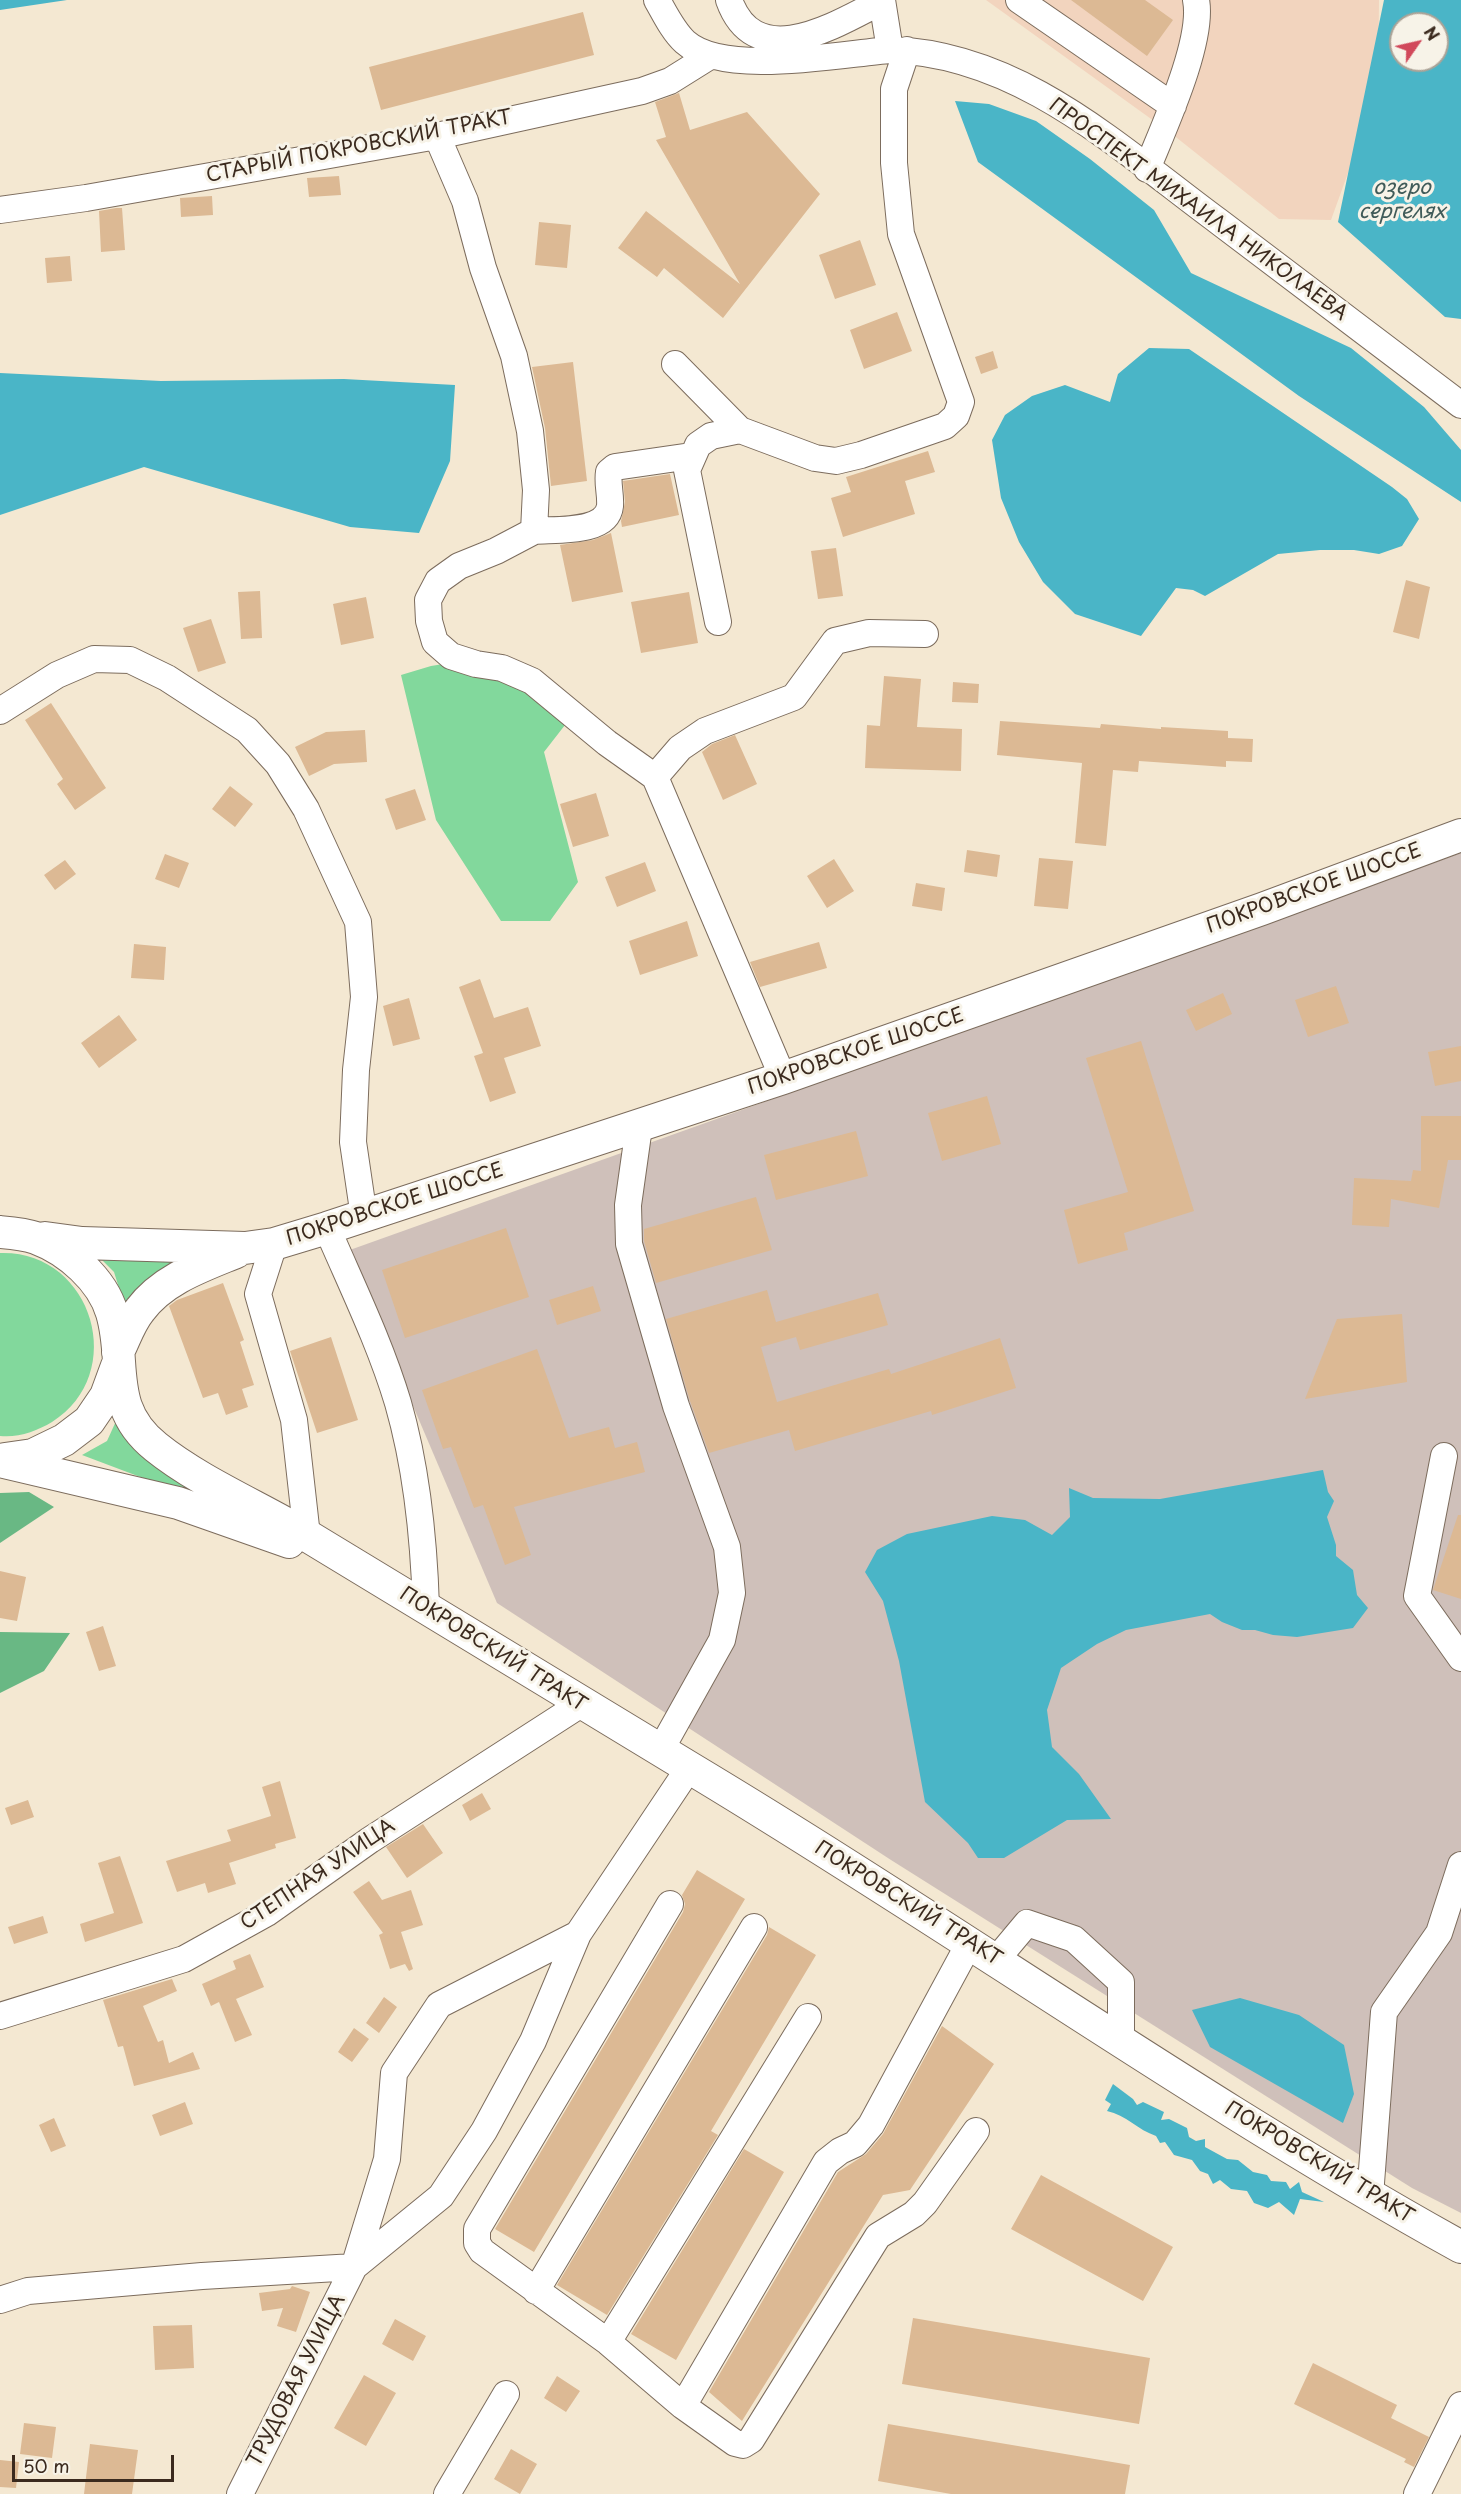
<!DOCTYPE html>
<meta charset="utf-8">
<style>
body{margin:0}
#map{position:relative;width:1461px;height:2494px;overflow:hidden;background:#f4e8d2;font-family:"Playpen Sans",sans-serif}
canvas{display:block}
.north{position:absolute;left:1389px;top:12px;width:60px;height:60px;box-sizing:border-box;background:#f7f3e8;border:2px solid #aca397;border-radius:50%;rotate:56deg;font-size:16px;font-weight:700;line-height:24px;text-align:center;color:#3b2a1e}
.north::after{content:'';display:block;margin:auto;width:21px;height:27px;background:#d1495b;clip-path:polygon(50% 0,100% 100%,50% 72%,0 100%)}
.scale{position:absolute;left:12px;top:2455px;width:162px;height:27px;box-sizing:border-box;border:3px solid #3b2a1e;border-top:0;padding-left:8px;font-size:18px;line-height:21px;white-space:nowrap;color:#3b2a1e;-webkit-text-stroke:4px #f7f3e8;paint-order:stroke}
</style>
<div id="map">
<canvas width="1461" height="2494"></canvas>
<div class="north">N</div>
<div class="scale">50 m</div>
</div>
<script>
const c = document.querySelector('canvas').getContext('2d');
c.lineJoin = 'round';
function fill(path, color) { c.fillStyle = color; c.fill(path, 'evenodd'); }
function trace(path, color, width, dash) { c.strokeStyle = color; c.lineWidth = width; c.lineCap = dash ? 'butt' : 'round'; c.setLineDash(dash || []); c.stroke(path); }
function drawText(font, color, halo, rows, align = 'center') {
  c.font = font + ' "Playpen Sans",sans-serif'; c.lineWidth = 6; c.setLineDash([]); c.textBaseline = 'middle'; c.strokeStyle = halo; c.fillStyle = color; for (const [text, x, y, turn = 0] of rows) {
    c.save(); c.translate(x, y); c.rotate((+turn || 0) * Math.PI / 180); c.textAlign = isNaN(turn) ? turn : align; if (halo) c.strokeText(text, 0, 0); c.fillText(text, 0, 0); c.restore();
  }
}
fill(new Path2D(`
 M 986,0 L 1379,0 L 1378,90 L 1331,220 L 1279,219 L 1172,134 Z`), '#f2d4be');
fill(new Path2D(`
 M 1461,853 L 1461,2213 L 1412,2188 L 891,1860 L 497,1603 L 347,1251 Z`), '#cfc0ba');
fill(new Path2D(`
 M 487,657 L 565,725 L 544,752 L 578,882 L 550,921 L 501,921 L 436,820 L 401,675 L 431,666 Z
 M 90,1248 L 202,1249 L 125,1307 L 114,1272 Z
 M 0,1253 C 92,1250 130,1373 52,1422 C 37,1431 18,1438 0,1436 Z
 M 117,1419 L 233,1512 L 82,1455 L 107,1441 Z`), '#82d89c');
fill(new Path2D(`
 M 29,1492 L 54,1507 L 0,1543 L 0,1493 Z
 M 0,1632 L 70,1633 L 44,1671 L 0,1693 Z`), '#69b884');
fill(new Path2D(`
 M 0,0 L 67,0 L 0,10 Z
 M 1384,0 L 1461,0 L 1461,319 L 1445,317 L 1338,222 ZM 1401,24 L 1437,24 L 1437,60 L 1401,60 Z
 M 955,101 L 989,104 L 1036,121 L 1090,159 L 1154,210 L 1191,273 L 1351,348 L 1424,407 L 1461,450 L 1461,502 L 1299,396 L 978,162 Z
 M 1149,348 L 1189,349 L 1392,487 L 1407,499 L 1419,519 L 1402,546 L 1379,554 L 1354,550 L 1320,550 L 1278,554 L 1205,596 L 1193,590 L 1176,588 L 1141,636 L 1075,614 L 1043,582 L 1019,542 L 1001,498 L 992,440 L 1005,415 L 1032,396 L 1065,385 L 1110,402 L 1118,374 Z
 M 0,373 L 161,381 L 344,379 L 455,385 L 450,461 L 419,533 L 350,527 L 144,467 L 0,515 Z
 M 1323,1470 L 1328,1492 L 1334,1501 L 1327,1517 L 1336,1545 L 1336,1556 L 1353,1570 L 1357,1595 L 1368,1608 L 1353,1628 L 1297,1637 L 1273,1635 L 1255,1630 L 1242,1630 L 1222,1622 L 1210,1614 L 1126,1630 L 1097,1644 L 1061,1668 L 1047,1710 L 1052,1747 L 1079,1774 L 1111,1819 L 1067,1820 L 1004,1858 L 978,1858 L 968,1843 L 925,1802 L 899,1661 L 883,1601 L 865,1572 L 877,1550 L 907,1534 L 992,1516 L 1025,1520 L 1052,1535 L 1070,1517 L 1069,1488 L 1093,1498 L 1160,1499 Z
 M 1240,1998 L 1299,2015 L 1344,2045 L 1354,2094 L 1343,2123 L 1210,2047 L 1192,2010 Z
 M 1113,2084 L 1133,2099 L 1137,2105 L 1143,2102 L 1164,2112 L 1161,2120 L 1169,2119 L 1187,2128 L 1189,2137 L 1196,2141 L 1205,2139 L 1205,2147 L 1227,2159 L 1238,2160 L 1253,2172 L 1267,2175 L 1271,2181 L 1286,2182 L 1290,2189 L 1299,2182 L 1302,2192 L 1324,2202 L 1300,2199 L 1294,2215 L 1279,2202 L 1268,2208 L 1254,2203 L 1247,2191 L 1231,2189 L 1220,2180 L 1213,2184 L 1208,2174 L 1200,2171 L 1192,2160 L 1174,2155 L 1165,2142 L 1160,2143 L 1156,2136 C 1138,2130 1126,2115 1107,2111 L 1111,2104 L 1105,2100 Z`), '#4ab5c7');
fill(new Path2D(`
 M 1071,0 L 1145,0 L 1173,20 L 1147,56 Z
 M 583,12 L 594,55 L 381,110 L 369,67 Z
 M 679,93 L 690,130 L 747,112 L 820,194 L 723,318 L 664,268 L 657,277 L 618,248 L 646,211 L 740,284 L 656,140 L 666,137 L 655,102 Z
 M 339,176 L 341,195 L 309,197 L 307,178 Z
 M 212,196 L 213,215 L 181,217 L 180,198 Z
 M 116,208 L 122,208 L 125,250 L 101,252 L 99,211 Z
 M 539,222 L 571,225 L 567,268 L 535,265 Z
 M 860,240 L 876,285 L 835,299 L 819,255 Z
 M 70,256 L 72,281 L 47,283 L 45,258 Z
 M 897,312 L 912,351 L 864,369 L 850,330 Z
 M 993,351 L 998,368 L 981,374 L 975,357 Z
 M 573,362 L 587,481 L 551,486 L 545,428 L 532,367 Z
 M 928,451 L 935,472 L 905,481 L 915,514 L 843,537 L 831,498 L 851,492 L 846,477 Z
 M 670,474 L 679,515 L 622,527 L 621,521 L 625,502 L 623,481 Z
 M 611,533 L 623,592 L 572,602 L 560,545 L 593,540 Z
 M 836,548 L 843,596 L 818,599 L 811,551 Z
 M 1406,580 L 1430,587 L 1419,639 L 1393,632 Z
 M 260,591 L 262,638 L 241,639 L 238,592 Z
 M 689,592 L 698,643 L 641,653 L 631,602 Z
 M 366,597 L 374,638 L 341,645 L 333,604 Z
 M 211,619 L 226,663 L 198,672 L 183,628 Z
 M 884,676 L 921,679 L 917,727 L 962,729 L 961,771 L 865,768 L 867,725 L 880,726 Z
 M 953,682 L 979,684 L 978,703 L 952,702 Z
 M 51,703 L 106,788 L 75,810 L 57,784 L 63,779 L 25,720 Z
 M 1000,721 L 1100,728 L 1101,724 L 1161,729 L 1161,727 L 1228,731 L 1228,738 L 1253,739 L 1252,762 L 1226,761 L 1226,767 L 1139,761 L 1138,772 L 1113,770 L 1106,846 L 1075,843 L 1082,763 L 997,755 Z
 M 365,730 L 367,762 L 334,764 L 309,776 L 295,747 L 326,732 Z
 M 735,735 L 757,784 L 723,800 L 702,752 L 712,744 Z
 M 230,786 L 253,804 L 235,827 L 212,809 Z
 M 415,789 L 426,820 L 396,830 L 385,799 Z
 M 596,793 L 609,836 L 573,847 L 560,804 Z
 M 967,850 L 1000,855 L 997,877 L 964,872 Z
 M 165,854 L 189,863 L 179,888 L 155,879 Z
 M 1039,858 L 1073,861 L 1068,909 L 1034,906 Z
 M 834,859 L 854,891 L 827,908 L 807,876 Z
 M 65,860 L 76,874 L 55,890 L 44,875 Z
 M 645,862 L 656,891 L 617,907 L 605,877 Z
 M 916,883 L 945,888 L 942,911 L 912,906 Z
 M 687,921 L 698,956 L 640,975 L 629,941 Z
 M 819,942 L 827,968 L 760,987 L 750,962 Z
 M 134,944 L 166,947 L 164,980 L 131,978 Z
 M 480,979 L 494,1018 L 528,1007 L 541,1046 L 504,1058 L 516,1093 L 490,1102 L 474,1056 L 483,1053 L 459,987 Z
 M 1336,986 L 1349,1023 L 1308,1037 L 1295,1000 Z
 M 1223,993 L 1232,1014 L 1196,1031 L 1186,1010 Z
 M 409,998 L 420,1039 L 393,1046 L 383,1006 Z
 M 119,1015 L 137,1040 L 99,1068 L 81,1043 Z
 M 1141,1041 L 1194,1211 L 1124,1233 L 1128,1250 L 1078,1264 L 1064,1210 L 1128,1192 L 1086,1058 Z
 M 1461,1046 L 1461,1081 L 1435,1086 L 1428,1052 Z
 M 987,1096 L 1001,1144 L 942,1161 L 928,1113 Z
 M 1421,1116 L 1461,1116 L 1461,1160 L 1448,1160 L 1439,1208 L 1391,1199 L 1389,1227 L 1352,1225 L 1354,1178 L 1411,1181 L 1413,1170 L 1421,1171 Z
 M 856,1131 L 868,1176 L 776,1200 L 764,1155 Z
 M 756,1197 L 772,1250 L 656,1283 L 644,1241 L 644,1229 Z
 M 506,1228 L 529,1297 L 405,1338 L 382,1270 Z
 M 223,1283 L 244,1340 L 240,1342 L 254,1385 L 242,1389 L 248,1407 L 226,1415 L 218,1393 L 203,1398 L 169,1306 L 177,1300 Z
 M 593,1286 L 601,1311 L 557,1325 L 549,1300 Z
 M 767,1290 L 776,1322 L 878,1293 L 888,1325 L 800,1350 L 796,1337 L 761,1347 L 777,1402 L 889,1369 L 891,1374 L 1000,1338 L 1016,1388 L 932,1415 L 931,1411 L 795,1451 L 789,1430 L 709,1453 L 690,1401 L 666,1319 Z
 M 1402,1314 L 1407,1382 L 1305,1399 L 1337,1319 Z
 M 331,1337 L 358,1420 L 317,1433 L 290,1351 Z
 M 537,1349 L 569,1438 L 609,1427 L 615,1448 L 637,1442 L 645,1472 L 514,1507 L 531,1555 L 505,1565 L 483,1505 L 474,1508 L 451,1447 L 443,1449 L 422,1390 Z
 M 1458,1515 L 1461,1515 L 1461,1599 L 1433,1590 Z
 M 0,1571 L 26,1577 L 17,1621 L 0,1618 Z
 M 103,1626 L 116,1666 L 99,1671 L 86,1632 Z
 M 280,1781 L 296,1838 L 275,1844 L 276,1848 L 229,1863 L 236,1884 L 208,1893 L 205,1883 L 177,1892 L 166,1861 L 231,1841 L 227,1830 L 271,1816 L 262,1787 Z
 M 482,1793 L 491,1809 L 470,1821 L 462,1805 Z
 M 28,1800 L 34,1817 L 11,1825 L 5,1808 Z
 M 423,1824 L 443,1853 L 407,1878 L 386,1847 Z
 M 120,1856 L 143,1923 L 85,1942 L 80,1924 L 114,1913 L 98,1863 Z
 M 697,1870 L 745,1899 L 534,2252 L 495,2229 L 683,1912 L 685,1904 L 682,1895 Z
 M 369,1881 L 382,1900 L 411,1890 L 423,1925 L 401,1932 L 413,1969 L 409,1971 L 405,1964 L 390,1969 L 379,1935 L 383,1933 L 353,1892 Z
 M 43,1916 L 48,1933 L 14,1944 L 8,1927 Z
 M 769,1927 L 816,1955 L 711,2131 L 718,2135 L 607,2315 L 557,2285 L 767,1935 Z
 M 250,1954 L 264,1987 L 236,1999 L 252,2035 L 235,2042 L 219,2002 L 211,2006 L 202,1984 L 236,1969 L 233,1961 Z
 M 172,1979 L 177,1991 L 143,2006 L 158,2042 L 163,2040 L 169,2063 L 193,2052 L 200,2069 L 134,2086 L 123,2046 L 118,2047 L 103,2000 Z
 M 384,1997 L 397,2007 L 379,2033 L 366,2023 Z
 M 942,2026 L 994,2064 L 910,2190 L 883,2195 L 742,2421 L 709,2392 L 838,2172 L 866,2154 L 883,2134 Z
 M 354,2028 L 369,2039 L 352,2062 L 338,2052 Z
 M 185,2102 L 193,2124 L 160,2136 L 152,2115 Z
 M 54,2118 L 66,2146 L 51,2152 L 39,2125 Z
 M 744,2149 L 784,2172 L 676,2360 L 631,2334 Z
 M 1041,2175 L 1173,2247 L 1143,2301 L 1011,2229 Z
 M 292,2286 L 310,2292 L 296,2332 L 277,2326 L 283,2308 L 262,2311 L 259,2293 L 290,2289 Z
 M 913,2318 L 1150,2358 L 1139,2424 L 902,2384 Z
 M 395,2319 L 426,2336 L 413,2361 L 382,2344 Z
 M 192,2325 L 194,2368 L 155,2370 L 153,2326 Z
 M 1313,2363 L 1397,2405 L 1391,2418 L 1429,2437 L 1414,2467 L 1404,2462 L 1406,2459 L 1294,2404 Z
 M 364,2375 L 396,2393 L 366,2446 L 334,2428 Z
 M 557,2376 L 580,2391 L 566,2412 L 544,2398 Z
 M 24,2423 L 56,2427 L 52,2458 L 20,2454 Z
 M 888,2424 L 1130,2465 L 1125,2494 L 951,2494 L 878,2481 Z
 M 90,2444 L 138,2450 L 132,2494 L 84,2494 Z
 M 511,2449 L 537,2464 L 520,2494 L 494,2479 Z
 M 0,2460 L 19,2462 L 16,2488 L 0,2487 Z`), '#dcb994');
const minor = new Path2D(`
 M 657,0 C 665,14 673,31 685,42 C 724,77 840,54 890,50 C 1019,53 1119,148 1218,221 C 1299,282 1380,343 1461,405
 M 729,0 C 756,75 837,24 882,1
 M 882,0 L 890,50
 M 1019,0 L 1173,106
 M 437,136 L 465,201 L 483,268 L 514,356 L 530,431 L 536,490 L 534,531 L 496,551 L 459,566 L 438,581 L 428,600 L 429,621 L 435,642 L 451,656 L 476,664 L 502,668 L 532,681 L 607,743 L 655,777 L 783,1078
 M 1147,169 C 1163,129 1204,41 1196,0
 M 0,210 L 86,198 L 437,136 L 642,91 L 670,81 L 710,56
 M 675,364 L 740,430 L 815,458 L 836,461 L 861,455 L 945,426 L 956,416 L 961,402 L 901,234 L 894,163 L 894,89 L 907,50
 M 534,531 C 555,529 607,534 610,506 C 611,494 607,484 609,472 L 615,467 L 691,456
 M 718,622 L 687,470 L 698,445 L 711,436 L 740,430
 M 0,711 L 57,675 L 94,659 L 130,660 L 167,678 L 247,730 L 278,764 L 306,809 L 358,922 L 364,997 L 356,1070 L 353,1142 L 364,1217
 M 655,777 L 680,748 L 705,731 L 794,697 L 835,641 L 869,633 L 925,634
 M 639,1127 L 628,1205 L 629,1244 L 676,1406 L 727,1547 L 732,1593 L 722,1640 L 660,1751
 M 327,1228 C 352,1286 380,1343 398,1403 C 417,1469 424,1540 426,1608
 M 274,1244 L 258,1294 L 294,1420 L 307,1536
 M 1444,1456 L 1417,1596 L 1461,1658
 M 670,1904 L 477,2229 L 477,2243 L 482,2251 L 608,2342 L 683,2406
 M 969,1944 L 871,2125 L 855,2144 L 840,2151 L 826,2162 L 683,2406 L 735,2443 L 743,2445 L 751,2440 L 878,2236 L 914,2214 L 925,2203 L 976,2131
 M 996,1960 L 1027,1923 L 1074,1939 L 1121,1982 L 1121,2042
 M 0,2016 L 184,1959 L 267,1913 L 370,1840 L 581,1704
 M 1370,2196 L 1384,2012 L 1439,1933 L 1461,1865
 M 536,2291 L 754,1927
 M 0,2300 L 28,2291 L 202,2276 L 354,2267 L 441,2196 L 484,2131 L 533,2041 L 578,1934
 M 608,2342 L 808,2017
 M 240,2494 L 354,2267 L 387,2159 L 394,2073 L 439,2005 L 578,1934 L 689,1768
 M 447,2494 L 506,2394
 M 1417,2494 L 1461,2405`);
const major = new Path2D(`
 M 0,1232 C 12,1233 25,1234 36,1238 C 68,1250 102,1279 112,1313 C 127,1363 106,1407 156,1447 C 198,1481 259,1507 306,1535 C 435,1612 562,1691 690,1768 C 950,1924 1196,2100 1461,2247
 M 45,1238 L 82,1243 L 245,1248 L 274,1244 L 327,1228 L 783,1078 L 1262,909 L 1461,835
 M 118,1352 C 125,1338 130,1322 140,1310 C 163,1279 202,1266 236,1252
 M 5,1459 L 33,1455 L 64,1440 L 89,1421 L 106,1396 L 117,1366
 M 0,1461 L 178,1503 L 289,1542`);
trace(minor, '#7c6c5d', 28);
trace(major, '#7c6c5d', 34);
trace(minor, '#fff', 26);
trace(major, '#fff', 32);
drawText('20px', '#3b2a1e', '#f7f3e8', [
 ["СТАРЫЙ ПОКРОВСКИЙ ТРАКТ",359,147,-11],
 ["ПРОСПЕКТ МИХАИЛА НИКОЛАЕВА",1198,210,36],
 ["ПОКРОВСКОЕ ШОССЕ",1314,889,-20],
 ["ПОКРОВСКОЕ ШОССЕ",856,1052,-19],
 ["ПОКРОВСКОЕ ШОССЕ",395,1205,-18],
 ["ПОКРОВСКИЙ ТРАКТ",493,1650,32],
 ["СТЕПНАЯ УЛИЦА",318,1875,-34],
 ["ПОКРОВСКИЙ ТРАКТ",908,1904,32],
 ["ПОКРОВСКИЙ ТРАКТ",1319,2163,31],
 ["ТРУДОВАЯ УЛИЦА",297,2381,-63]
]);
drawText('italic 21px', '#405b59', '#f7f3e8', [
 ["озеро",1402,188],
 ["сергелях",1402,212]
]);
</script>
